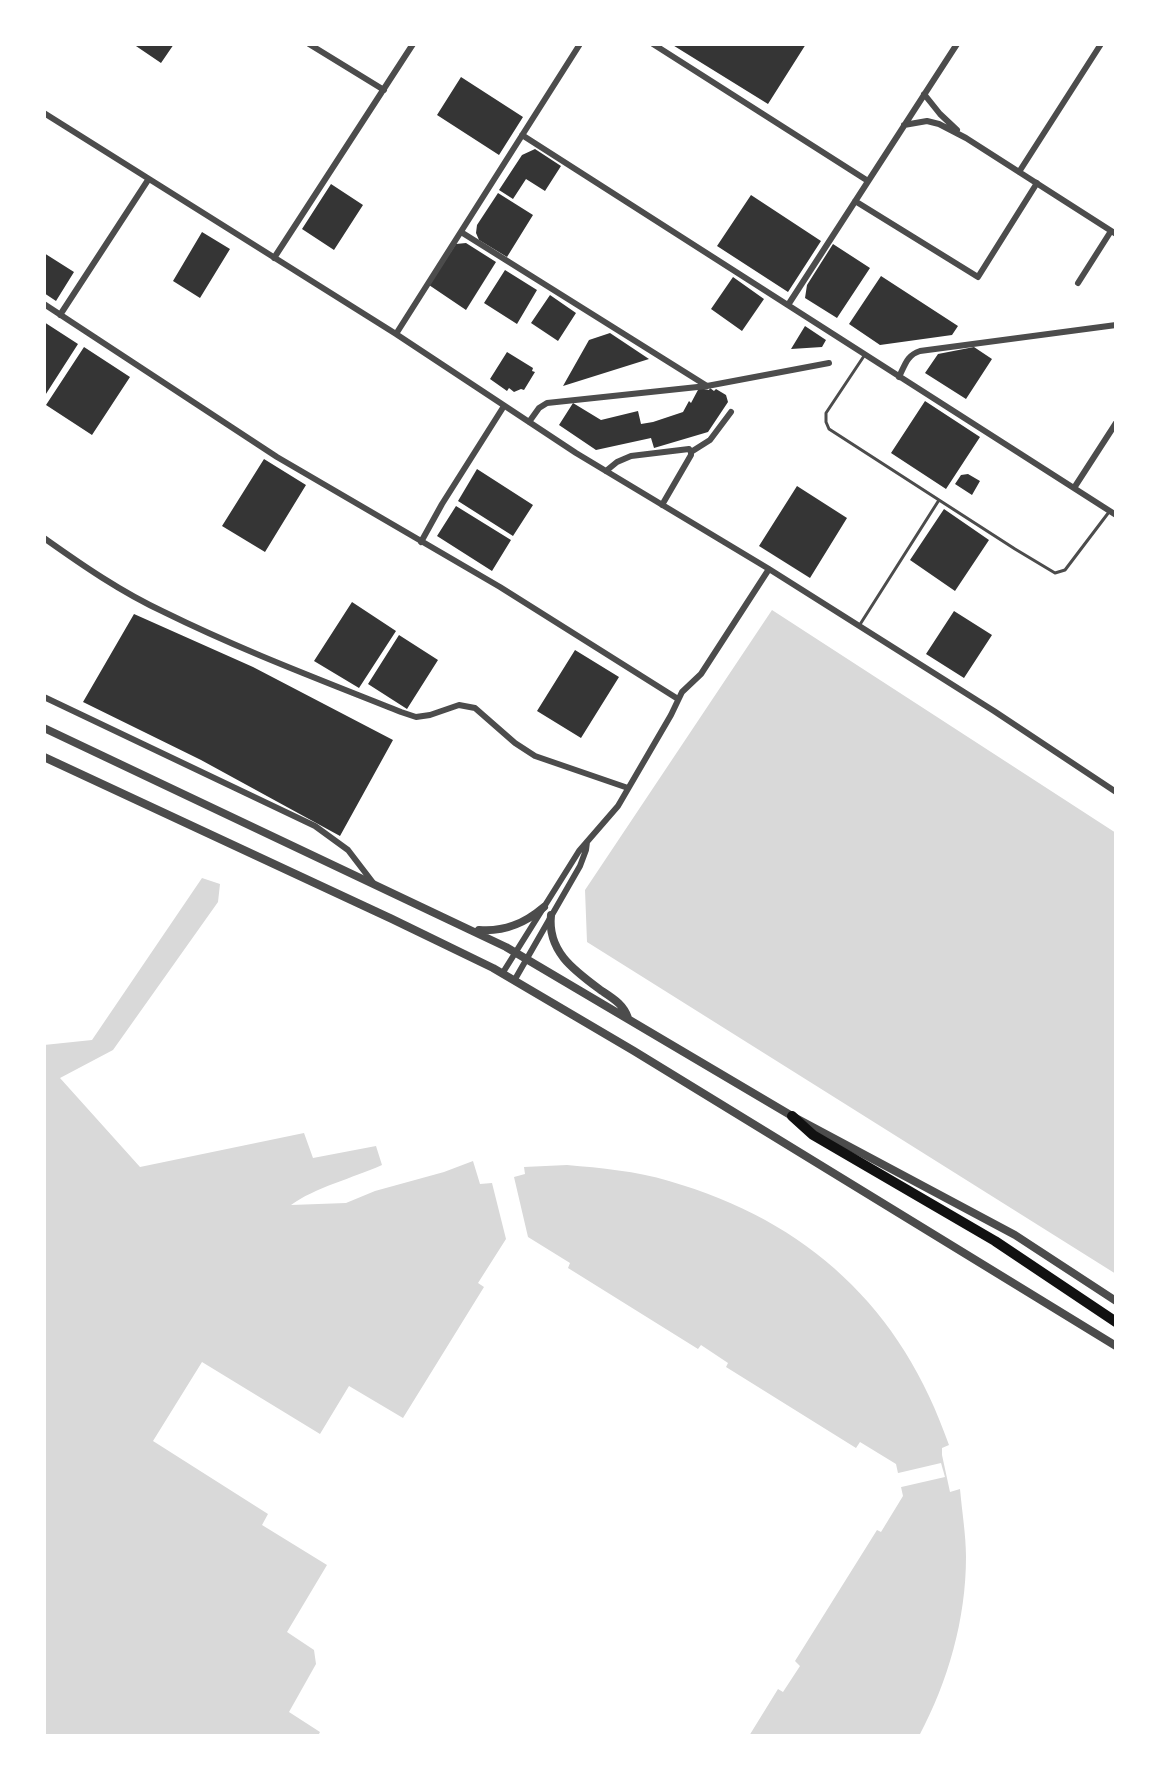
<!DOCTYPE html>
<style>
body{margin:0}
#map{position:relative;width:1160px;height:1780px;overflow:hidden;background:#fff;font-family:Signika,sans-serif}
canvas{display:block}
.frame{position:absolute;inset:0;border:46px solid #fff;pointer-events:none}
</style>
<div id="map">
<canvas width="1160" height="1780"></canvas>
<div class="frame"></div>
</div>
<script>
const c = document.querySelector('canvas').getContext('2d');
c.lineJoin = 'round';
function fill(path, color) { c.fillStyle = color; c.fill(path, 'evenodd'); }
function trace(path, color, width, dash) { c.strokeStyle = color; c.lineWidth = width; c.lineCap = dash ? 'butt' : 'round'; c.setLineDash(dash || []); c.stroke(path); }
fill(new Path2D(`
 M 772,610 L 1116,833 L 1116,1274 L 587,942 L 585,890 Z
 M 202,878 L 220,884 L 218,902 L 113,1050 L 60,1078 L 140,1167 L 304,1133 L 313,1158 L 376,1146 L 382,1165 C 353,1178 314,1188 291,1205 L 346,1203 L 375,1191 L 444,1172 L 473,1161 L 480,1184 L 492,1183 L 506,1239 L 478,1283 L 484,1287 L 403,1418 L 349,1386 L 320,1434 L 202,1362 L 153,1441 L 268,1514 L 262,1525 L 327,1565 L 287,1632 L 314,1650 L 316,1664 L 289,1712 L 320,1732 L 318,1736 L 44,1736 L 44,1045 L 92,1040 Z
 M 567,1165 C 601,1168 636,1171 669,1181 C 808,1221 902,1308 949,1445 L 942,1448 L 942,1455 L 950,1492 L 960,1489 C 962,1512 966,1535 966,1557 C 966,1619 948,1682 919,1736 L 749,1736 L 778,1689 L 783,1692 L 800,1666 L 795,1661 L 877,1530 L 881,1532 L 903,1496 L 896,1464 L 860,1442 L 856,1448 L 726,1367 L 728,1363 L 701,1345 L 698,1349 L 568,1268 L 570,1263 L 528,1237 L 514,1177 L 525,1174 L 524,1167 Z`), '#d9d9d9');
fill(new Path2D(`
 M 941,1463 L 945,1477 L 897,1488 L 894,1474 Z`), '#fff');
fill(new Path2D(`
 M 133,44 L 174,44 L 161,63 Z
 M 671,44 L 806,44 L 768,104 Z
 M 461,77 L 523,117 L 499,155 L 437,115 Z
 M 535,149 L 561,166 L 545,191 L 526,179 L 513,199 L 499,190 L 522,155 Z
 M 331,184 L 363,205 L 334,250 L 302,229 Z
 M 498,193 L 533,215 L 507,257 L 479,240 L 476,233 L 477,225 Z
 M 751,195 L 821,241 L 788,292 L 717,246 Z
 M 202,232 L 230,249 L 200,298 L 173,281 Z
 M 466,243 L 496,262 L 466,310 L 429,285 L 456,244 Z
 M 833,244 L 870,268 L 837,318 L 805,298 L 807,285 Z
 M 44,253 L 74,272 L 56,301 L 44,293 Z
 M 505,270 L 537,290 L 517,324 L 484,303 Z
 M 881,276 L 958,326 L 952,335 L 880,345 L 849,324 Z
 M 733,277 L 764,299 L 742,331 L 711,309 Z
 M 550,295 L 576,313 L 558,341 L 531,323 Z
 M 44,322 L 78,344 L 44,397 Z
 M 805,326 L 826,340 L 822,347 L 791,349 Z
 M 610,333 L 649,359 L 563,386 L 589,340 Z
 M 84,347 L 130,377 L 92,435 L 46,405 Z
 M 974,347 L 992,359 L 966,399 L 925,373 L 938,354 Z
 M 507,352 L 533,368 L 532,371 L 535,372 L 524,390 L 521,389 L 514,392 L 509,388 L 507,391 L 490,379 Z
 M 699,388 L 709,390 L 710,388 L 714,391 L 716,389 L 726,395 L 728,402 L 708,432 L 654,448 L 651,438 L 596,450 L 559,425 L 573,403 L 601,420 L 638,411 L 641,424 L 653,422 L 683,412 L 689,401 L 691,403 Z
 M 925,401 L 980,437 L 946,489 L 891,453 Z
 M 264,459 L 306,485 L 265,552 L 222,526 Z
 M 477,469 L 533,505 L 513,536 L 458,501 Z
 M 968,474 L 980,481 L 972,495 L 955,484 L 961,475 Z
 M 797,486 L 847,518 L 810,578 L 759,546 Z
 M 456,506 L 511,540 L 492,571 L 437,536 Z
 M 944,509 L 989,540 L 955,591 L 910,560 Z
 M 352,602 L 396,631 L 359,688 L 314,661 Z
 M 954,611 L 992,635 L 964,678 L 926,654 Z
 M 134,614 L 253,667 L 393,740 L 340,836 L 201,760 L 83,702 Z
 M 399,635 L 438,660 L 407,709 L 368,684 Z
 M 575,650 L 619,677 L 581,738 L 537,711 Z`), '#353535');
trace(new Path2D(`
 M 939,500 L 1015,549 L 1055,573 L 1065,570 L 1109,512
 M 859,626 L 939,500 L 829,429 L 826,422 L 826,413 L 864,356`), '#4c4c4c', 3);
trace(new Path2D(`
 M 309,44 L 384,90
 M 653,44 L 868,181
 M 924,94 L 940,114 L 957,130
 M 44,113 L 396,334 L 576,453 L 769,569 L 994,711 L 1116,792
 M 904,125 L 927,121 L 939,124 L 966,138 L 1116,234
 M 522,135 L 1116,515
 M 1019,172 L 1101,44
 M 855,201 L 978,277 L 1037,183
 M 461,232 L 707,386
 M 274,258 L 413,44
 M 1078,283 L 1111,231
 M 44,304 L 277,457 L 500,587 L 678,699
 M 788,305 L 957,44
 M 60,315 L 148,180
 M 396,334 L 580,44
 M 899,377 C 905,365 907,355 920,351 L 1116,325
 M 529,422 L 539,408 L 547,403 L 707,386 L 829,363
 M 691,452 L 710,440 L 731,412
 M 606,471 L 617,462 L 631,456 L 689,449 L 691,452 L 691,455 L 662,505
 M 1074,488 L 1116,423
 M 44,538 C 82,565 121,592 164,612 C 241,650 321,680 401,712 L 416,717 L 430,715 L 459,705 L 475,708 L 515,743 L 535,756 L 628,788
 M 421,542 L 442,504 L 504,406
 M 44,697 L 315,826 L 348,850 L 374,884
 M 502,974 L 579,851 L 618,806 L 671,715 L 682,692 L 701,674 L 769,569
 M 514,981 L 580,866 L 586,850 L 587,842`), '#4c4c4c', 6);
trace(new Path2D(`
 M 44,728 L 506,947 L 792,1116 L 1015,1235 L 1116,1301
 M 44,757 L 392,919 L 493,968 L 634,1051 L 1116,1346
 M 551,915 C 547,952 575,971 602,991 C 614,999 624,1005 628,1018
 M 479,930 C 504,932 524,924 544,907`), '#4c4c4c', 8);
trace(new Path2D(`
 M 792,1116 L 813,1135 L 995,1241 L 1116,1322`), '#111', 10);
</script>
